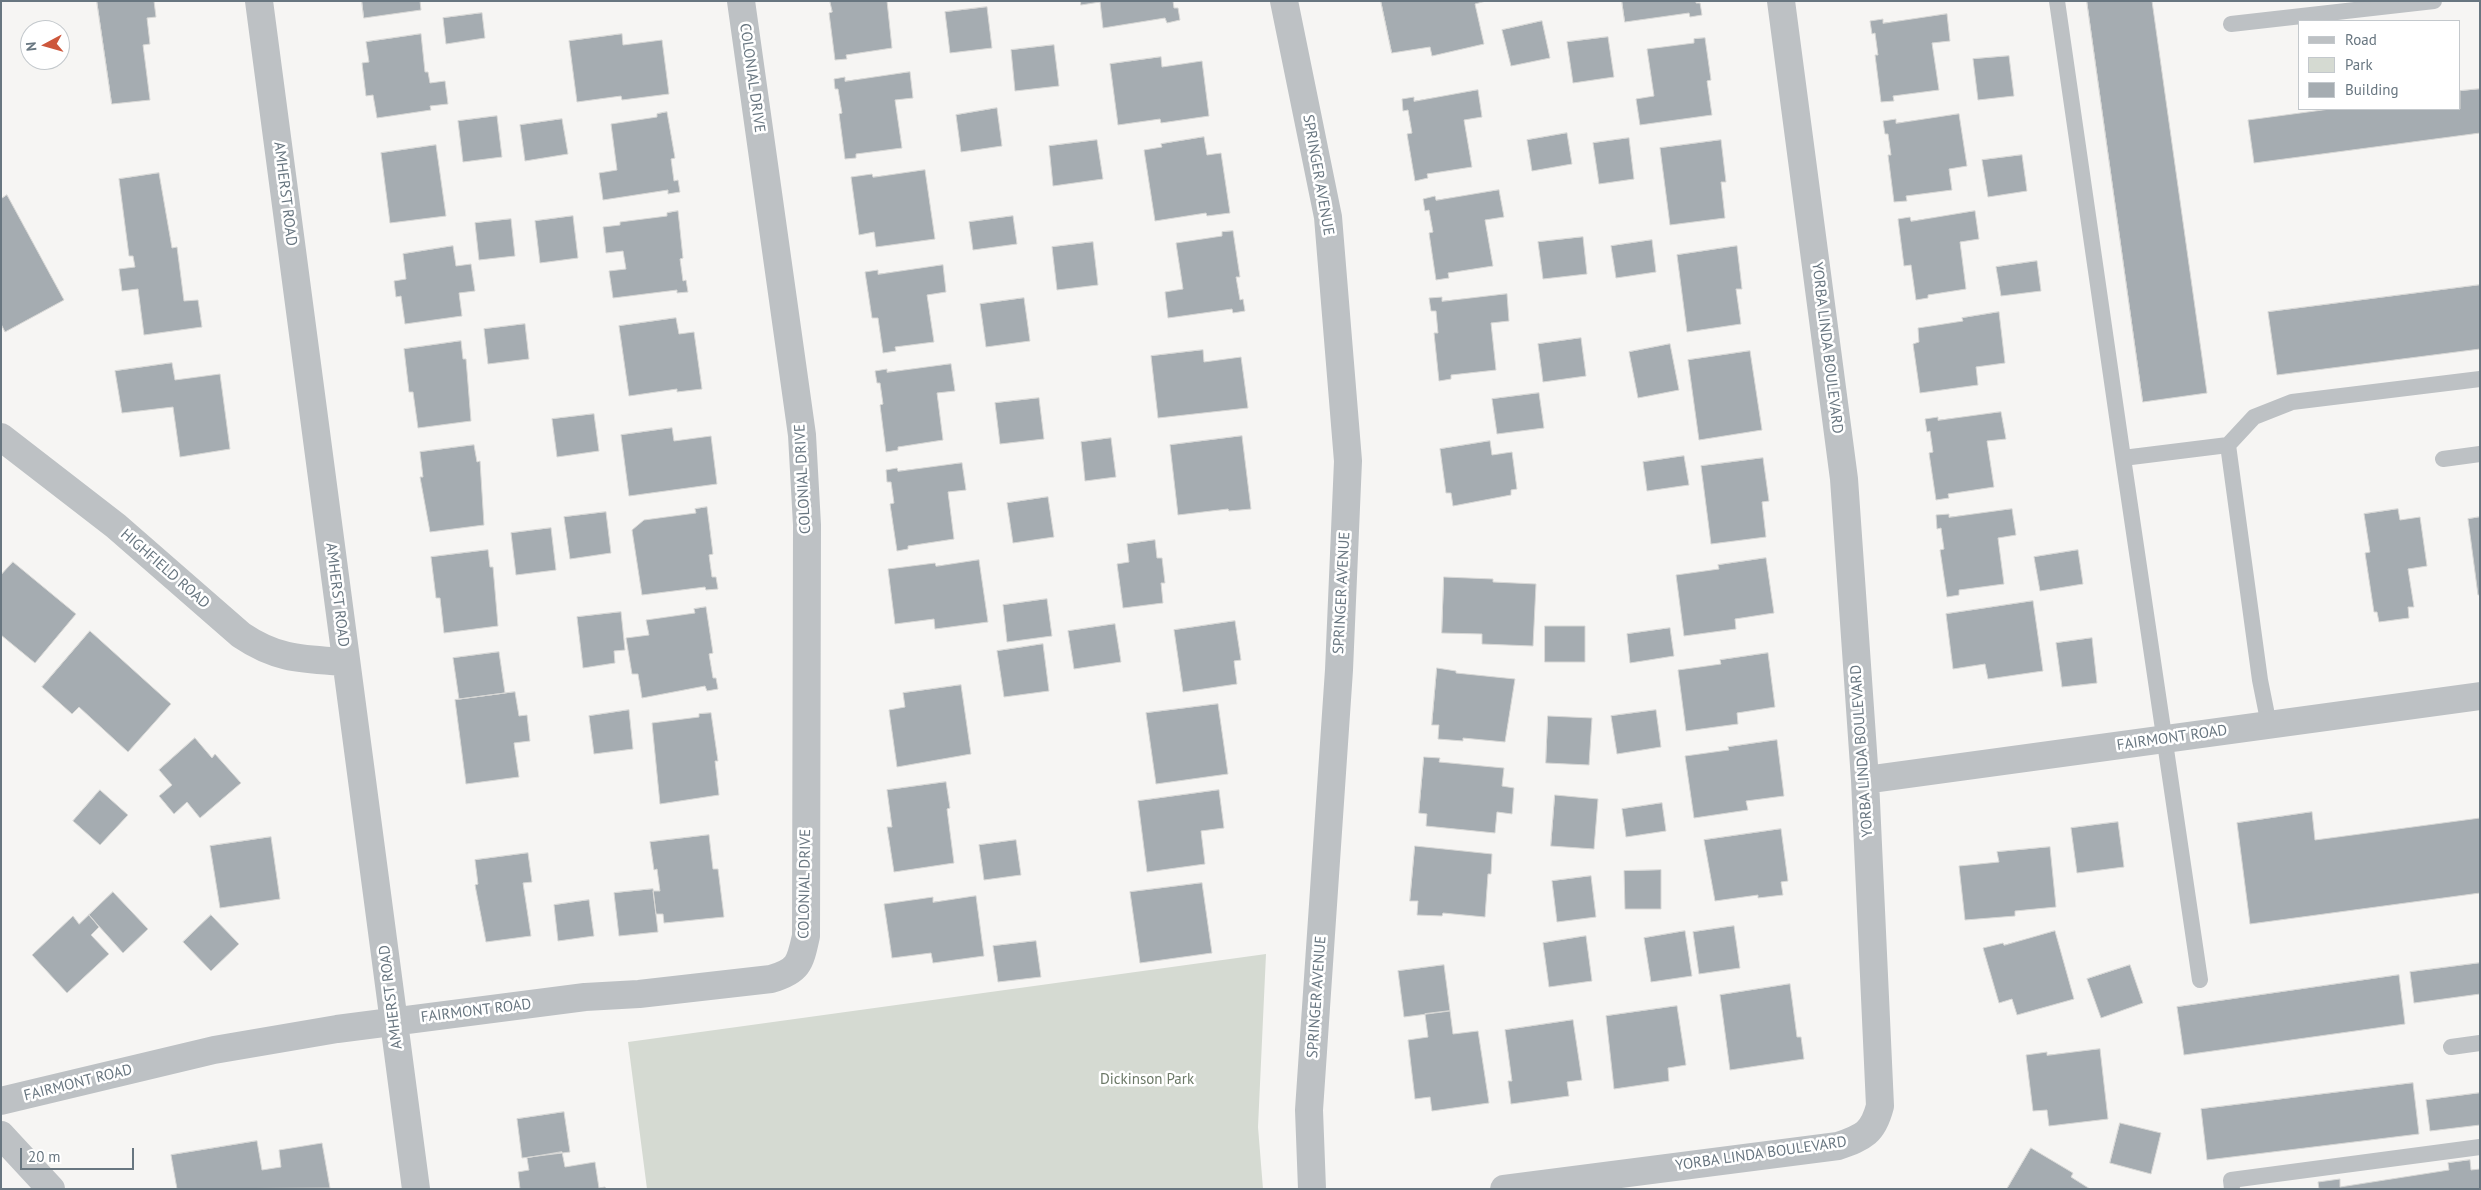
<!DOCTYPE html>
<style>
body{margin:0}
#map{position:relative;width:2481px;height:1190px;overflow:hidden;background:#f6f5f3;font-family:"PT Sans",sans-serif}
canvas{display:block}
.frame{position:absolute;inset:0;border:2px solid #687680;pointer-events:none}
.legend{position:absolute;left:2298px;top:20px;width:162px;height:90px;box-sizing:border-box;background:#fff;border:1px solid #c3c8cc;margin:0;padding:6px 9px;list-style:none;font-size:15px;color:#687680}
.legend li{display:flex;align-items:center;gap:10px;height:25px}
.legend b{width:25px;border:1px solid #c3c8cc}
.north{position:absolute;left:20px;top:20px;width:50px;height:50px;box-sizing:border-box;background:#fff;border:1px solid #c3c8cc;border-radius:50%;rotate:264deg;font-size:14px;font-weight:700;line-height:20px;text-align:center;color:#687680}
.north::after{content:'';display:block;margin:auto;width:18px;height:22px;background:#cd573c;clip-path:polygon(50% 0,100% 100%,50% 72%,0 100%)}
.scale{position:absolute;left:20px;top:1148px;width:114px;height:22px;box-sizing:border-box;border:2px solid #687680;border-top:0;padding-left:6px;font-size:15px;line-height:18px;white-space:nowrap;color:#687680;-webkit-text-stroke:4px #fff;paint-order:stroke}
</style>
<div id="map">
<canvas width="2481" height="1190"></canvas>
<div class="frame"></div>
<ul class="legend">
<li><b style="height:6px;background:#bdc1c4"></b>Road</li>
<li><b style="height:14px;background:#d5dad2"></b>Park</li>
<li><b style="height:14px;background:#a5acb1"></b>Building</li>
</ul>
<div class="north">N</div>
<div class="scale">20 m</div>
</div>
<script>
const c = document.querySelector('canvas').getContext('2d');
c.lineJoin = 'round';
function fill(path, color) { c.fillStyle = color; c.fill(path, 'evenodd'); }
function trace(path, color, width, dash) { c.strokeStyle = color; c.lineWidth = width; c.lineCap = dash ? 'butt' : 'round'; c.setLineDash(dash || []); c.stroke(path); }
function drawText(font, color, halo, rows, align = 'center') {
  c.font = font + ' "PT Sans",sans-serif'; c.lineWidth = 5; c.setLineDash([]); c.textBaseline = 'middle'; c.strokeStyle = halo; c.fillStyle = color; for (const [text, x, y, turn = 0] of rows) {
    c.save(); c.translate(x, y); c.rotate((+turn || 0) * Math.PI / 180); c.textAlign = isNaN(turn) ? turn : align; if (halo) c.strokeText(text, 0, 0); c.fillText(text, 0, 0); c.restore();
  }
}
fill(new Path2D(`
 M 1266,954 L 1258,1127 L 1263,1189 L 647,1189 L 628,1042 Z`), '#d5dad2');
const building = new Path2D(`
 M 97,1 L 154,1 L 156,17 L 147,18 L 150,44 L 143,45 L 150,100 L 112,104 Z
 M 362,1 L 420,1 L 421,10 L 364,18 Z
 M 830,1 L 887,1 L 892,48 L 846,55 L 847,59 L 835,60 L 829,13 L 832,12 Z
 M 1081,1 L 1173,1 L 1174,8 L 1178,8 L 1180,20 L 1167,23 L 1165,18 L 1103,28 L 1100,2 L 1081,5 Z
 M 1381,1 L 1486,1 L 1475,4 L 1484,44 L 1432,56 L 1430,47 L 1392,53 Z
 M 1622,1 L 1696,1 L 1696,3 L 1700,3 L 1702,15 L 1690,17 L 1689,13 L 1625,22 Z
 M 2087,1 L 2152,1 L 2207,393 L 2143,402 Z
 M 987,7 L 992,48 L 950,53 L 945,12 Z
 M 482,13 L 485,38 L 446,44 L 443,18 Z
 M 1947,14 L 1950,41 L 1932,43 L 1939,90 L 1893,96 L 1894,101 L 1881,102 L 1875,55 L 1878,55 L 1875,33 L 1872,34 L 1870,21 L 1883,19 L 1883,23 Z
 M 1542,21 L 1550,58 L 1511,66 L 1502,30 Z
 M 421,34 L 425,72 L 428,72 L 430,83 L 445,81 L 448,104 L 430,106 L 431,110 L 377,118 L 373,95 L 366,96 L 362,63 L 369,62 L 366,42 Z
 M 622,34 L 623,45 L 662,40 L 669,94 L 622,100 L 621,96 L 577,102 L 569,41 Z
 M 1608,37 L 1614,77 L 1573,83 L 1567,42 Z
 M 1705,38 L 1711,80 L 1707,81 L 1712,115 L 1640,125 L 1636,99 L 1654,96 L 1647,49 L 1694,43 L 1694,39 Z
 M 1054,45 L 1059,86 L 1015,91 L 1011,50 Z
 M 2009,56 L 2014,96 L 1978,100 L 1973,59 Z
 M 1161,57 L 1162,67 L 1202,61 L 1209,116 L 1161,123 L 1160,119 L 1118,125 L 1110,64 Z
 M 910,72 L 913,98 L 895,100 L 902,148 L 856,154 L 856,158 L 845,159 L 839,114 L 842,113 L 838,89 L 835,89 L 834,79 L 845,77 L 845,81 Z
 M 2480,89 L 2480,133 L 2254,163 L 2248,120 L 2330,109 L 2460,109 L 2460,91 Z
 M 1478,90 L 1482,117 L 1464,120 L 1472,167 L 1427,174 L 1428,178 L 1415,181 L 1407,134 L 1412,133 L 1408,110 L 1403,111 L 1402,99 L 1414,97 L 1414,101 Z
 M 997,108 L 1002,146 L 961,152 L 956,115 Z
 M 667,112 L 675,158 L 671,159 L 674,181 L 678,180 L 680,192 L 668,194 L 668,190 L 603,200 L 599,173 L 617,170 L 611,124 L 657,117 L 657,114 Z
 M 1959,114 L 1967,166 L 1949,169 L 1952,190 L 1906,196 L 1907,201 L 1894,202 L 1888,155 L 1891,155 L 1888,134 L 1885,134 L 1883,121 L 1896,119 L 1896,123 Z
 M 497,116 L 502,157 L 463,162 L 458,121 Z
 M 562,119 L 568,154 L 525,161 L 520,125 Z
 M 1567,133 L 1572,164 L 1532,171 L 1527,140 Z
 M 1204,137 L 1207,155 L 1221,153 L 1230,213 L 1207,216 L 1206,213 L 1155,221 L 1144,150 L 1162,147 L 1161,144 Z
 M 1629,138 L 1634,179 L 1599,184 L 1593,143 Z
 M 1097,140 L 1103,179 L 1053,186 L 1049,146 Z
 M 1721,140 L 1726,182 L 1721,182 L 1725,218 L 1670,225 L 1660,148 Z
 M 436,145 L 446,216 L 390,223 L 381,153 Z
 M 2022,155 L 2027,191 L 1988,197 L 1982,160 Z
 M 925,170 L 935,239 L 876,247 L 874,232 L 859,235 L 851,177 L 872,174 L 873,177 Z
 M 159,173 L 172,248 L 177,247 L 184,301 L 198,300 L 202,327 L 144,335 L 138,289 L 122,291 L 119,269 L 135,267 L 133,256 L 129,256 L 119,179 Z
 M 1499,190 L 1504,217 L 1485,220 L 1493,266 L 1448,273 L 1449,278 L 1436,280 L 1429,233 L 1433,232 L 1429,210 L 1425,211 L 1423,199 L 1435,196 L 1436,200 Z
 M 7,195 L 64,300 L 5,332 L 1,324 L 1,199 Z
 M 678,211 L 683,258 L 680,259 L 683,281 L 686,280 L 688,292 L 677,293 L 677,290 L 613,298 L 609,271 L 626,269 L 623,251 L 606,253 L 603,227 L 620,225 L 620,222 L 667,216 L 667,213 Z
 M 1975,211 L 1979,239 L 1960,242 L 1966,289 L 1928,295 L 1928,298 L 1916,300 L 1911,265 L 1904,266 L 1898,219 L 1910,217 L 1911,221 Z
 M 573,216 L 578,258 L 540,263 L 535,221 Z
 M 1013,216 L 1017,244 L 973,250 L 969,222 Z
 M 511,219 L 515,256 L 479,260 L 475,223 Z
 M 1233,231 L 1240,277 L 1236,277 L 1240,300 L 1243,299 L 1245,311 L 1233,313 L 1232,309 L 1168,318 L 1165,292 L 1183,289 L 1176,243 L 1222,236 L 1222,232 Z
 M 1583,237 L 1587,274 L 1543,279 L 1538,242 Z
 M 1652,240 L 1656,272 L 1616,278 L 1611,246 Z
 M 1093,242 L 1098,285 L 1057,290 L 1052,247 Z
 M 453,246 L 456,266 L 471,264 L 475,291 L 459,293 L 462,316 L 405,324 L 401,296 L 396,297 L 394,281 L 406,279 L 403,254 Z
 M 1737,246 L 1742,289 L 1736,289 L 1741,324 L 1687,332 L 1677,255 Z
 M 2037,261 L 2041,291 L 2001,296 L 1996,267 Z
 M 943,265 L 946,292 L 927,295 L 934,342 L 895,347 L 896,351 L 883,353 L 878,318 L 872,318 L 865,272 L 878,270 L 878,274 Z
 M 2480,285 L 2480,349 L 2277,375 L 2268,312 Z
 M 1507,294 L 1509,321 L 1491,323 L 1496,370 L 1451,375 L 1451,379 L 1439,381 L 1434,333 L 1438,333 L 1436,311 L 1431,311 L 1429,298 L 1442,297 L 1442,301 Z
 M 1024,298 L 1030,341 L 986,347 L 980,304 Z
 M 1999,312 L 2005,363 L 1976,367 L 1978,385 L 1920,393 L 1913,344 L 1919,342 L 1918,328 L 1963,321 L 1962,318 Z
 M 676,318 L 679,334 L 694,332 L 702,389 L 677,392 L 677,389 L 629,396 L 619,326 Z
 M 525,324 L 529,359 L 488,364 L 484,329 Z
 M 1581,338 L 1586,376 L 1543,382 L 1538,344 Z
 M 461,341 L 463,359 L 466,359 L 471,421 L 418,428 L 413,392 L 409,392 L 404,349 Z
 M 1670,344 L 1679,390 L 1638,398 L 1629,352 Z
 M 1203,350 L 1204,362 L 1241,357 L 1248,408 L 1158,418 L 1151,356 Z
 M 1750,351 L 1762,430 L 1699,440 L 1688,360 Z
 M 172,363 L 175,380 L 220,374 L 230,449 L 180,457 L 173,407 L 122,413 L 115,371 Z
 M 951,364 L 955,391 L 937,393 L 943,440 L 898,447 L 898,450 L 886,452 L 880,405 L 883,404 L 880,383 L 877,383 L 875,371 L 887,369 L 887,372 Z
 M 1539,393 L 1544,428 L 1497,434 L 1492,399 Z
 M 1039,398 L 1044,439 L 1000,444 L 995,403 Z
 M 2001,412 L 2006,439 L 1987,441 L 1994,487 L 1948,494 L 1949,498 L 1936,500 L 1929,453 L 1933,452 L 1930,431 L 1927,432 L 1925,419 L 1938,417 L 1938,420 Z
 M 594,414 L 599,451 L 557,457 L 552,419 Z
 M 672,428 L 674,441 L 711,436 L 717,484 L 629,496 L 621,435 Z
 M 1242,436 L 1251,509 L 1229,511 L 1228,509 L 1178,515 L 1170,445 Z
 M 1111,438 L 1116,477 L 1085,481 L 1081,442 Z
 M 1490,441 L 1492,455 L 1512,452 L 1517,489 L 1511,490 L 1511,495 L 1453,506 L 1451,493 L 1446,493 L 1440,449 Z
 M 474,445 L 477,462 L 480,461 L 484,525 L 430,532 L 420,477 L 423,477 L 420,452 Z
 M 1684,456 L 1689,485 L 1647,491 L 1643,462 Z
 M 1763,458 L 1769,501 L 1762,502 L 1766,537 L 1711,544 L 1701,466 Z
 M 962,463 L 966,490 L 948,492 L 954,539 L 908,546 L 908,549 L 897,551 L 890,504 L 894,503 L 891,482 L 887,482 L 886,470 L 897,468 L 898,471 Z
 M 1048,497 L 1054,537 L 1013,543 L 1007,503 Z
 M 707,507 L 713,554 L 709,555 L 712,577 L 716,577 L 718,589 L 706,590 L 705,587 L 642,595 L 632,530 L 644,520 L 696,513 L 695,509 Z
 M 2012,509 L 2016,535 L 1998,538 L 2004,584 L 1959,590 L 1959,595 L 1947,597 L 1940,550 L 1944,549 L 1941,528 L 1937,529 L 1936,515 L 1949,514 L 1949,517 Z
 M 2398,509 L 2400,520 L 2420,517 L 2427,566 L 2408,569 L 2414,607 L 2408,607 L 2409,618 L 2379,622 L 2377,612 L 2374,612 L 2365,553 L 2370,552 L 2364,514 Z
 M 606,512 L 611,553 L 570,559 L 564,517 Z
 M 2480,517 L 2480,595 L 2478,595 L 2468,519 Z
 M 551,528 L 556,570 L 516,575 L 511,533 Z
 M 1155,540 L 1157,558 L 1162,558 L 1165,583 L 1161,583 L 1163,603 L 1123,608 L 1117,564 L 1129,562 L 1127,544 Z
 M 488,550 L 490,567 L 493,567 L 498,626 L 444,633 L 440,598 L 436,598 L 431,557 Z
 M 2078,550 L 2083,584 L 2040,591 L 2034,557 Z
 M 1766,558 L 1774,613 L 1735,619 L 1736,629 L 1684,636 L 1676,575 L 1719,569 L 1718,565 Z
 M 979,560 L 988,622 L 935,629 L 934,619 L 895,624 L 888,569 L 935,563 L 936,566 Z
 M 13,562 L 76,614 L 35,663 L 1,635 L 1,575 Z
 M 1444,577 L 1493,579 L 1493,582 L 1536,584 L 1533,646 L 1482,644 L 1482,634 L 1442,633 Z
 M 1047,599 L 1052,636 L 1007,642 L 1003,605 Z
 M 2033,601 L 2043,671 L 1988,679 L 1985,664 L 1953,669 L 1946,614 Z
 M 706,607 L 713,653 L 709,654 L 713,678 L 716,678 L 718,689 L 707,691 L 705,686 L 642,698 L 638,674 L 632,674 L 626,638 L 649,635 L 646,620 L 695,613 L 694,609 Z
 M 621,612 L 625,650 L 614,651 L 615,663 L 583,668 L 577,617 Z
 M 1235,621 L 1241,660 L 1234,661 L 1237,684 L 1183,692 L 1174,630 Z
 M 1115,624 L 1121,662 L 1074,669 L 1068,631 Z
 M 1545,626 L 1585,626 L 1585,662 L 1545,662 Z
 M 1670,628 L 1674,656 L 1630,663 L 1627,634 Z
 M 90,631 L 171,704 L 128,752 L 79,707 L 72,714 L 42,687 Z
 M 2092,638 L 2097,683 L 2062,687 L 2056,643 Z
 M 1043,644 L 1049,691 L 1004,697 L 997,651 Z
 M 499,652 L 505,693 L 459,699 L 453,658 Z
 M 1768,653 L 1775,707 L 1737,713 L 1738,724 L 1686,731 L 1678,670 L 1721,664 L 1720,660 Z
 M 1437,668 L 1456,671 L 1456,673 L 1515,679 L 1505,742 L 1463,738 L 1463,741 L 1438,739 L 1439,725 L 1432,725 Z
 M 961,685 L 971,754 L 897,767 L 889,710 L 905,707 L 903,693 Z
 M 515,692 L 519,716 L 527,715 L 530,741 L 514,743 L 519,777 L 466,784 L 455,700 Z
 M 1218,704 L 1228,774 L 1156,784 L 1146,713 Z
 M 629,710 L 633,749 L 594,754 L 589,716 Z
 M 1656,710 L 1661,747 L 1617,754 L 1611,716 Z
 M 711,713 L 718,761 L 715,761 L 719,795 L 660,804 L 652,723 L 699,717 L 699,714 Z
 M 1548,716 L 1592,718 L 1589,765 L 1546,763 Z
 M 195,738 L 212,758 L 215,754 L 241,783 L 200,818 L 187,802 L 174,814 L 159,796 L 172,785 L 159,770 Z
 M 1777,740 L 1784,796 L 1746,801 L 1748,810 L 1694,818 L 1685,756 L 1729,750 L 1728,747 Z
 M 1424,757 L 1440,758 L 1439,762 L 1504,768 L 1502,786 L 1514,788 L 1512,814 L 1497,812 L 1495,833 L 1426,826 L 1427,814 L 1419,813 Z
 M 946,782 L 950,808 L 947,809 L 954,863 L 894,872 L 887,827 L 892,827 L 887,790 Z
 M 100,790 L 128,815 L 100,845 L 73,821 Z
 M 1219,790 L 1224,828 L 1201,831 L 1205,864 L 1147,872 L 1138,801 Z
 M 1555,795 L 1598,799 L 1594,849 L 1551,846 Z
 M 1662,803 L 1666,831 L 1626,837 L 1622,809 Z
 M 2312,812 L 2315,840 L 2480,818 L 2480,893 L 2250,924 L 2237,823 Z
 M 2118,822 L 2124,867 L 2077,873 L 2071,828 Z
 M 1781,829 L 1788,881 L 1781,882 L 1783,895 L 1758,898 L 1758,895 L 1715,901 L 1704,840 Z
 M 709,835 L 713,869 L 718,869 L 724,917 L 664,923 L 663,914 L 656,914 L 653,891 L 660,891 L 657,869 L 654,870 L 650,842 Z
 M 271,837 L 280,899 L 220,908 L 210,846 Z
 M 1016,840 L 1021,875 L 984,880 L 979,845 Z
 M 1415,846 L 1492,854 L 1491,874 L 1488,874 L 1485,917 L 1443,913 L 1442,916 L 1417,915 L 1418,901 L 1410,901 Z
 M 2050,847 L 2056,907 L 2015,911 L 2015,916 L 1965,920 L 1959,866 L 1999,862 L 1997,852 Z
 M 528,853 L 532,882 L 523,883 L 531,936 L 486,942 L 475,885 L 478,884 L 475,860 Z
 M 1661,870 L 1661,909 L 1625,909 L 1624,871 Z
 M 1591,876 L 1596,917 L 1557,922 L 1552,881 Z
 M 1202,883 L 1212,953 L 1140,963 L 1130,892 Z
 M 653,889 L 658,932 L 619,936 L 614,893 Z
 M 113,892 L 148,929 L 123,953 L 89,915 Z
 M 976,896 L 984,956 L 933,963 L 931,953 L 892,958 L 884,904 L 933,897 L 933,902 Z
 M 589,900 L 594,936 L 558,941 L 554,905 Z
 M 89,915 L 99,927 L 91,935 L 109,954 L 67,993 L 32,955 L 73,916 L 79,924 Z
 M 211,915 L 239,944 L 211,971 L 183,942 Z
 M 1734,926 L 1740,968 L 1699,974 L 1693,932 Z
 M 1685,931 L 1692,976 L 1651,982 L 1644,938 Z
 M 2055,931 L 2074,999 L 2017,1015 L 2012,999 L 1999,1003 L 1983,948 L 2003,943 L 2004,945 Z
 M 1586,936 L 1592,981 L 1549,987 L 1543,943 Z
 M 1036,941 L 1041,977 L 998,982 L 993,946 Z
 M 2480,963 L 2480,994 L 2414,1003 L 2410,972 Z
 M 1444,965 L 1450,1011 L 1404,1017 L 1398,971 Z
 M 2130,965 L 2143,1003 L 2101,1018 L 2087,979 Z
 M 2399,975 L 2405,1024 L 2184,1055 L 2177,1007 Z
 M 1790,984 L 1797,1037 L 1801,1037 L 1804,1059 L 1730,1070 L 1720,995 Z
 M 1677,1006 L 1686,1065 L 1668,1068 L 1669,1081 L 1614,1089 L 1606,1016 Z
 M 1450,1011 L 1453,1034 L 1478,1031 L 1489,1103 L 1432,1111 L 1430,1097 L 1415,1099 L 1408,1040 L 1428,1037 L 1425,1014 Z
 M 1573,1020 L 1582,1080 L 1567,1082 L 1569,1096 L 1511,1104 L 1508,1081 L 1512,1081 L 1505,1030 Z
 M 2100,1049 L 2108,1119 L 2049,1126 L 2047,1110 L 2033,1111 L 2026,1055 L 2047,1052 L 2047,1055 Z
 M 2413,1083 L 2419,1134 L 2207,1160 L 2201,1109 Z
 M 2480,1093 L 2480,1125 L 2430,1131 L 2426,1100 Z
 M 564,1112 L 570,1152 L 522,1158 L 517,1119 Z
 M 2120,1123 L 2161,1133 L 2151,1174 L 2110,1163 Z
 M 257,1141 L 262,1170 L 281,1167 L 279,1150 L 322,1143 L 330,1188 L 177,1189 L 171,1155 Z
 M 2031,1148 L 2073,1173 L 2071,1177 L 2090,1189 L 2007,1189 Z
 M 562,1152 L 565,1167 L 595,1162 L 599,1188 L 605,1187 L 606,1189 L 520,1189 L 518,1172 L 529,1170 L 527,1158 Z
 M 2470,1160 L 2471,1170 L 2480,1169 L 2480,1189 L 2319,1189 L 2318,1182 L 2340,1179 L 2340,1187 L 2449,1170 L 2448,1163 Z`);
fill(building, '#a5acb1');
trace(building, '#d7d7d5', 1);
trace(new Path2D(`
 M 2057,1 L 2123,458 L 2228,445 L 2254,417 L 2292,402 L 2480,379
 M 2231,24 L 2434,1
 M 2228,445 L 2260,680 L 2269,725
 M 2123,458 L 2200,980
 M 2443,459 L 2480,454
 M 2451,1047 L 2480,1043
 M 2232,1189 L 2231,1180 L 2480,1147`), '#bdc1c4', 16);
trace(new Path2D(`
 M 259,1 L 416,1189
 M 1284,1 L 1328,217 L 1348,461 L 1339,670 L 1309,1110 L 1312,1189
 M 1,437 L 116,526 L 241,635 C 278,660 303,659 346,662
 M 1865,780 L 2480,696
 M 1,1101 L 214,1050 L 337,1029 L 585,997 L 639,994 L 771,979 C 799,971 800,963 806,936 L 807,525 L 802,435 L 741,1
 M 1,1135 L 51,1189
 M 1504,1189 L 1838,1146 C 1864,1137 1873,1133 1880,1106 L 1865,780 L 1844,479 L 1781,1`), '#bdc1c4', 28);
drawText('15px', '#687680', '#fff', [
 ["COLONIAL DRIVE",752,78,82],
 ["SPRINGER AVENUE",1318,175,80],
 ["AMHERST ROAD",285,194,83],
 ["YORBA LINDA BOULEVARD",1827,348,83],
 ["COLONIAL DRIVE",803,479,-93],
 ["HIGHFIELD ROAD",165,569,41],
 ["SPRINGER AVENUE",1342,593,-87],
 ["AMHERST ROAD",337,595,83],
 ["FAIRMONT ROAD",2172,738,-8],
 ["YORBA LINDA BOULEVARD",1862,751,-94],
 ["COLONIAL DRIVE",805,884,-89],
 ["AMHERST ROAD",391,997,-97],
 ["SPRINGER AVENUE",1317,997,-86],
 ["FAIRMONT ROAD",476,1011,-7],
 ["FAIRMONT ROAD",78,1083,-14],
 ["YORBA LINDA BOULEVARD",1761,1154,-8]
]);
drawText('15px', '#6b7866', '#fff', [
 ["Dickinson Park",1147,1080]
]);
</script>
